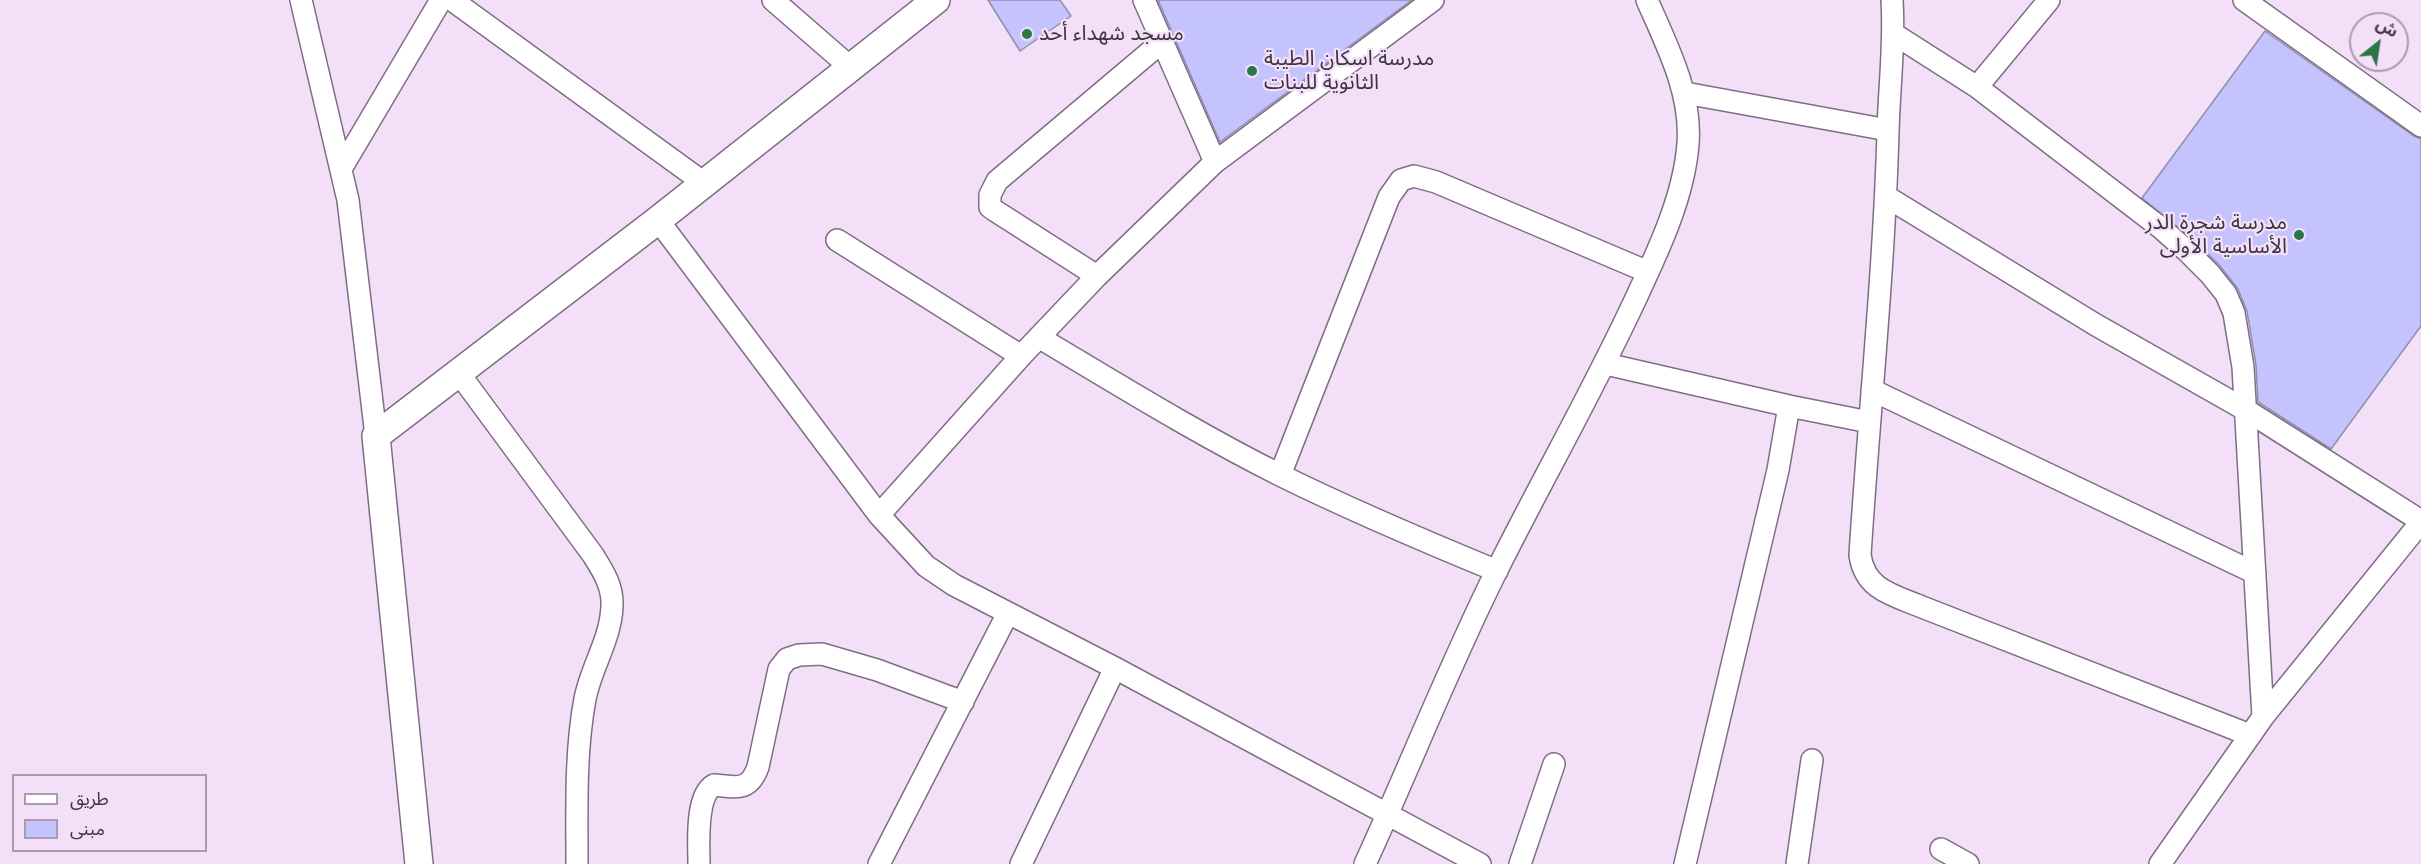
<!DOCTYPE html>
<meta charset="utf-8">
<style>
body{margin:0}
#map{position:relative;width:2421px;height:864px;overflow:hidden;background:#f4dff9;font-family:Montserrat,"Noto Sans Arabic",sans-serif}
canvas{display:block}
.legend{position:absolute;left:12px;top:774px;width:195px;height:78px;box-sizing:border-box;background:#f4dff9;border:2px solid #aa9bae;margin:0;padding:8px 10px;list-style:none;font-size:18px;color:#3c343e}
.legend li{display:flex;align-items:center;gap:12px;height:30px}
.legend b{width:30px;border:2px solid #aa9bae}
.north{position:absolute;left:2349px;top:12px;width:60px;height:60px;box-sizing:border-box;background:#f4dff9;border:2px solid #aa9bae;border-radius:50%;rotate:30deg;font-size:16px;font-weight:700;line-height:24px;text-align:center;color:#3c343e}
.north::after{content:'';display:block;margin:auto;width:21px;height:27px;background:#2a7645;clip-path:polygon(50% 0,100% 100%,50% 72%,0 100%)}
</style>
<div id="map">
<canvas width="2421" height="864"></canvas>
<ul class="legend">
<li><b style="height:8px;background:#fff"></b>طريق</li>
<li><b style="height:16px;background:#c5c3fe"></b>مبنى</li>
</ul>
<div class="north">ش</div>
</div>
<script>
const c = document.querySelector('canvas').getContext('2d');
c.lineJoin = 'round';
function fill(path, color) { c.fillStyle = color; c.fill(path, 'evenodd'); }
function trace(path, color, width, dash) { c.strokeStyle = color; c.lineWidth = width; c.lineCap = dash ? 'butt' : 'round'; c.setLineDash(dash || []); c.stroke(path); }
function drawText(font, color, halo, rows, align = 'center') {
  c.font = font + ' Montserrat,"Noto Sans Arabic",sans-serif'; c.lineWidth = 4.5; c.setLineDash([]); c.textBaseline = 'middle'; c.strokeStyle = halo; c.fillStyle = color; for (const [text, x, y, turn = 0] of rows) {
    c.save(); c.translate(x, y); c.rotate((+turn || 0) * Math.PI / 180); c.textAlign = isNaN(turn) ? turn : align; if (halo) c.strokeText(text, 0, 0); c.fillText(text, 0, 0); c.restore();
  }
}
const building = new Path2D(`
 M 988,0 L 1060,0 L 1071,16 L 1020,51 Z
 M 1158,0 L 1412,0 L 1220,142 Z
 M 2265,31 L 2414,136 L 2421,139 L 2421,326 L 2331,449 L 2258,402 L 2256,365 L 2247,311 L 2238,289 L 2220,266 L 2197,243 L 2142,198 Z`);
fill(building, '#c5c3fe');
trace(building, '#8f8fab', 1.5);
const minor = new Path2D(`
 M 301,0 L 348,200 L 376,436
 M 452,0 L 704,183
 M 773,0 L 850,67
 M 1144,0 L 1215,162 L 1433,0
 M 1892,0 C 1895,44 1889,88 1888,132 C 1884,273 1869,414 1860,555 C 1865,590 1893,595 1922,607 L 2250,735
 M 2244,0 L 2421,126
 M 1894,34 L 1977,87 L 2161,228 L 2188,252 L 2210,274 L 2226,294 L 2234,313 L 2243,367 L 2263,717
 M 1977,87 L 2049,0
 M 1685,93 L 1888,130
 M 341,169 L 441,0
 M 1887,197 L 2096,325 L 2246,410 L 2421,521
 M 658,220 L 879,515 L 926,566 L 954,585 L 1115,668 L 1480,864
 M 837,240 L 1021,356
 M 1097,276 L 994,210 L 990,207 L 990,195 L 997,181 L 1163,41
 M 1040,338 C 1119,385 1198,434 1280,475 C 1351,510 1424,541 1497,571
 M 1606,364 L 1789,406 L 1778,470 L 1685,864
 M 458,372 L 593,555 C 603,571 613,586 612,606 C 611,639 591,667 585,699 C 575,752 577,810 577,864
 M 1872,390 L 2255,573
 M 1789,406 L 1869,422
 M 1280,475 L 1389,197 L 1401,180 L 1414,176 L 1436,182 L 1648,272
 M 879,515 L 1021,356 L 1097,276 L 1215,162
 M 1941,849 L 1968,864
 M 699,864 C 699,844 695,796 714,785 C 736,787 749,792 758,767 L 779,669 L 787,659 L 799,655 L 822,654 L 877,670 L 963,702
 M 879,864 L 1008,613
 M 1021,864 L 1115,668
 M 1365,864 C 1410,766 1449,666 1497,570 C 1543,478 1594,389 1637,296 C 1659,249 1684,196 1688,144 C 1692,93 1667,46 1647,0
 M 1520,864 L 1554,764
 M 1797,864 L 1812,760
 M 2160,864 L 2263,717 L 2421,522`);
const tertiary = new Path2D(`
 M 419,864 L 376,436 L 658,220 L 936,0`);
trace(minor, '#806d85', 24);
trace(tertiary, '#806d85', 30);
trace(minor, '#fff', 21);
trace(tertiary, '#fff', 27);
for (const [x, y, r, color] of [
 [1027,34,6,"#2a7645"],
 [1252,71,6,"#2a7645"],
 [2299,235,6,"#2a7645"]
]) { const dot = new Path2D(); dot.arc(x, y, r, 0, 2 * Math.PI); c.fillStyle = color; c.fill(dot); trace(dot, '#f4dff9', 2); }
drawText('21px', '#3c343e', '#f4dff9', [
 ["مسجد شهداء أحد",1039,34],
 ["مدرسة اسكان الطيبة",1264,59],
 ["الثانوية للبنات",1264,83],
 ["مدرسة شجرة الدر",2287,223,"right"],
 ["الأساسية الأولى",2287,247,"right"]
], 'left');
</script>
